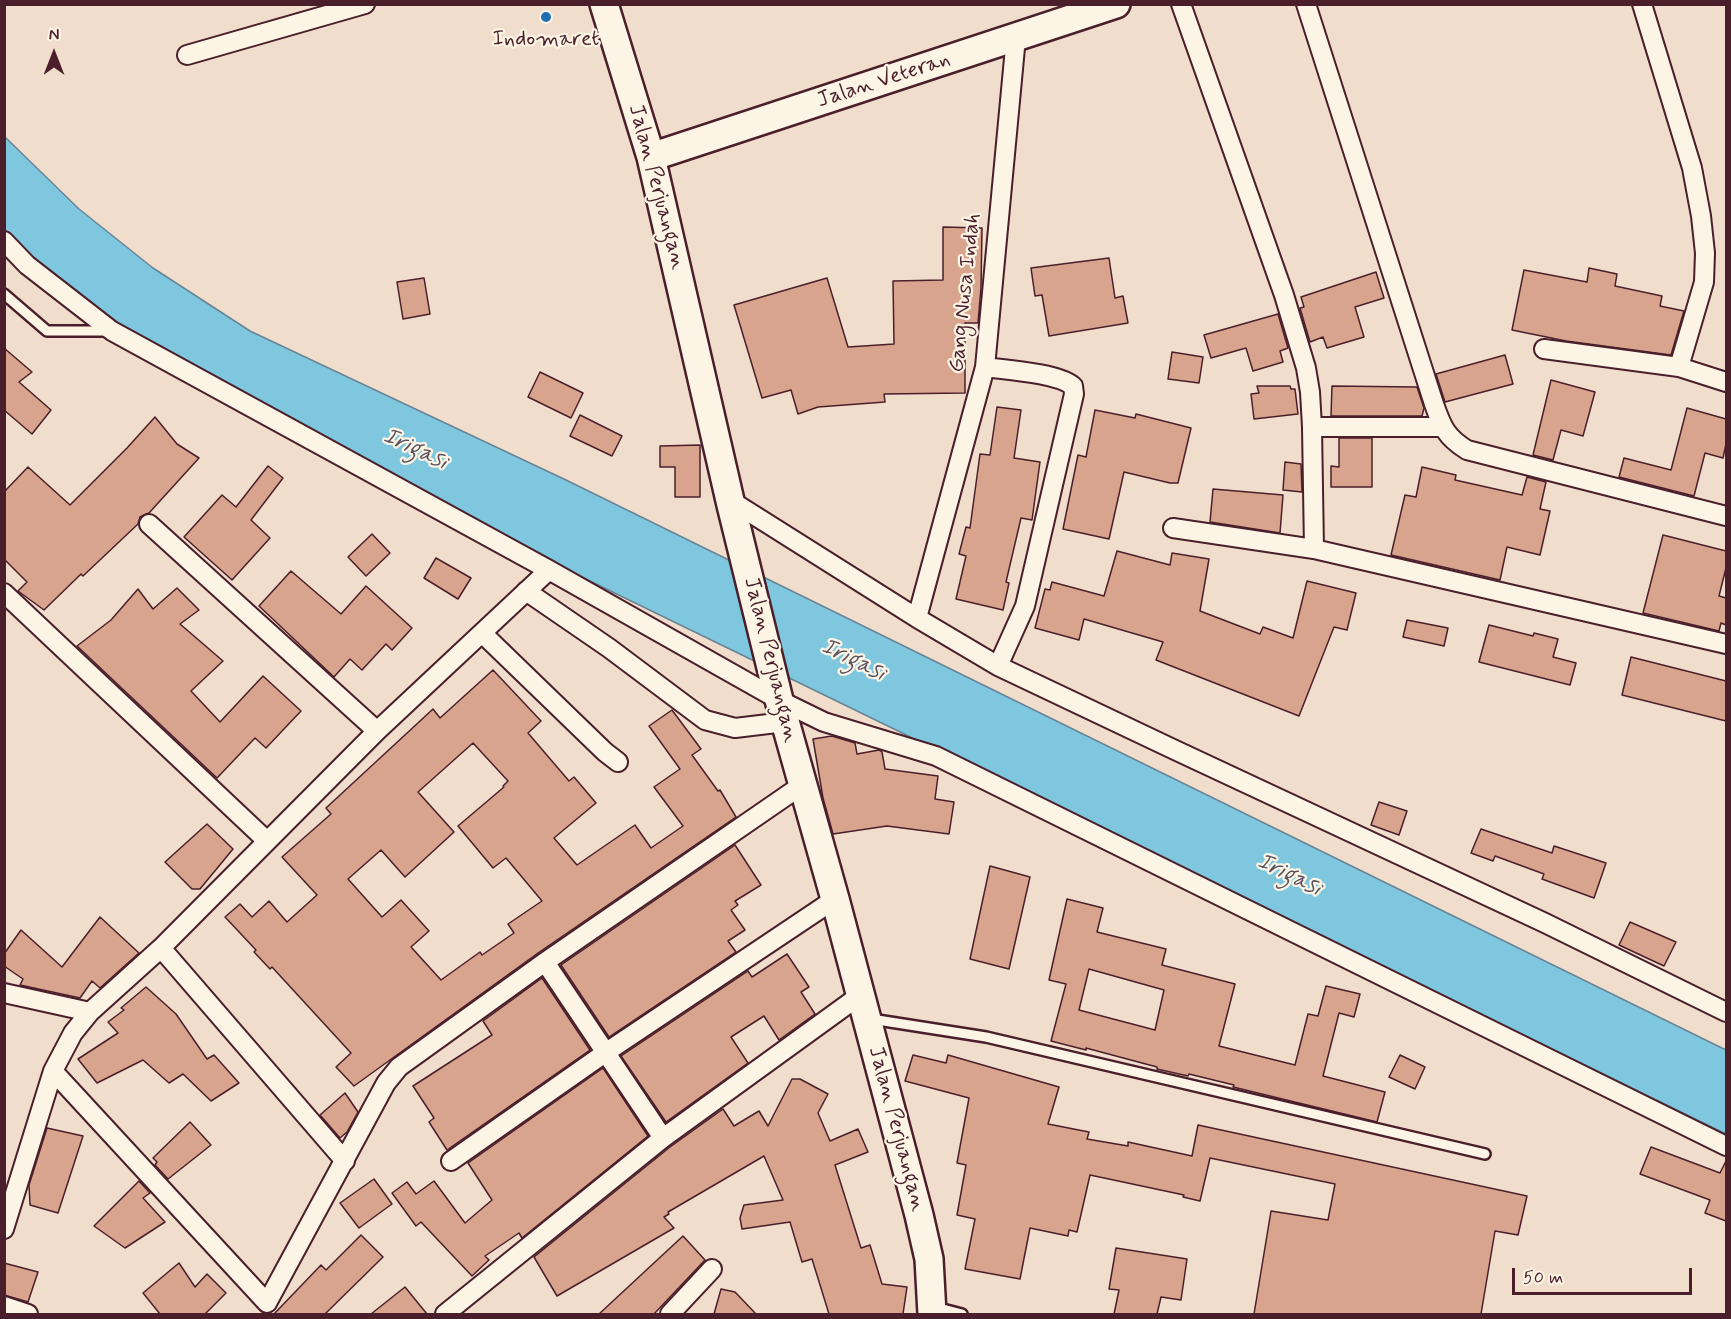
<!DOCTYPE html>
<style>
body{margin:0}
#map{position:relative;width:1731px;height:1319px;overflow:hidden;background:#f1ddcb;font-family:Mynerve,sans-serif}
canvas{display:block}
.frame{position:absolute;inset:0;border:6px solid #4a1f2b;pointer-events:none}
.north{position:absolute;left:24px;top:24px;width:60px;height:60px;-webkit-text-stroke:4px #fcf5e5;paint-order:stroke;rotate:0deg;font-size:16px;font-weight:700;line-height:24px;text-align:center;color:#4a1f2b}
.north::after{content:'';display:block;margin:auto;width:21px;height:27px;background:#4a1f2b;clip-path:polygon(50% 0,100% 100%,50% 72%,0 100%)}
.scale{position:absolute;left:1512px;top:1268px;width:180px;height:27px;box-sizing:border-box;border:3px solid #4a1f2b;border-top:0;padding-left:8px;font-size:18px;line-height:21px;white-space:nowrap;color:#4a1f2b;-webkit-text-stroke:4px #fcf5e5;paint-order:stroke}
</style>
<div id="map">
<canvas width="1731" height="1319"></canvas>
<div class="frame"></div>
<div class="north">N</div>
<div class="scale">50 m</div>
</div>
<script>
const c = document.querySelector('canvas').getContext('2d');
c.lineJoin = 'round';
function fill(path, color) { c.fillStyle = color; c.fill(path, 'evenodd'); }
function trace(path, color, width, dash) { c.strokeStyle = color; c.lineWidth = width; c.lineCap = dash ? 'butt' : 'round'; c.setLineDash(dash || []); c.stroke(path); }
function drawText(font, color, halo, rows, align = 'center') {
  c.font = font + ' Mynerve,sans-serif'; c.lineWidth = 4.5; c.setLineDash([]); c.textBaseline = 'middle'; c.strokeStyle = halo; c.fillStyle = color; for (const [text, x, y, turn = 0] of rows) {
    c.save(); c.translate(x, y); c.rotate((+turn || 0) * Math.PI / 180); c.textAlign = isNaN(turn) ? turn : align; if (halo) c.strokeText(text, 0, 0); c.fillText(text, 0, 0); c.restore();
  }
}
const water = new Path2D(`
 M 5,137 L 79,209 L 153,268 L 250,331 L 566,480 L 1726,1050 L 1726,1134 L 290,435 L 113,328 L 5,238 Z`);
fill(water, '#7ec7de');
trace(water, '#698496', 1.5);
const building = new Path2D(`
 M 943,227 L 982,228 L 981,288 L 978,323 L 965,323 L 965,393 L 884,394 L 885,402 L 818,407 L 798,414 L 791,390 L 762,398 L 734,305 L 827,278 L 848,347 L 894,344 L 893,281 L 943,280 Z
 M 1109,258 L 1115,298 L 1123,296 L 1128,323 L 1049,336 L 1042,295 L 1035,296 L 1031,268 Z
 M 1589,268 L 1617,274 L 1615,286 L 1662,296 L 1660,306 L 1684,311 L 1671,355 L 1566,341 L 1512,330 L 1524,270 L 1587,282 Z
 M 1376,272 L 1384,298 L 1355,307 L 1364,337 L 1327,348 L 1323,337 L 1310,342 L 1300,308 L 1304,307 L 1301,297 Z
 M 424,278 L 430,314 L 403,319 L 397,282 Z
 M 1278,314 L 1288,348 L 1280,351 L 1283,362 L 1253,371 L 1246,348 L 1211,358 L 1204,335 Z
 M 4,348 L 32,372 L 19,382 L 51,410 L 32,434 L 4,410 Z
 M 1172,352 L 1203,357 L 1199,383 L 1168,379 Z
 M 1505,355 L 1513,384 L 1445,402 L 1436,374 Z
 M 540,372 L 583,393 L 571,418 L 528,397 Z
 M 1551,380 L 1595,392 L 1583,436 L 1561,430 L 1553,460 L 1533,455 Z
 M 1257,386 L 1290,386 L 1291,389 L 1295,389 L 1298,414 L 1254,419 L 1251,394 L 1259,393 Z
 M 1332,386 L 1417,387 L 1424,408 L 1422,416 L 1331,416 Z
 M 997,407 L 1021,410 L 1014,458 L 1040,462 L 1032,520 L 1021,518 L 1006,582 L 1009,583 L 1003,610 L 956,599 L 966,556 L 959,554 L 966,527 L 970,528 L 980,454 L 990,455 Z
 M 1687,408 L 1726,419 L 1726,444 L 1723,458 L 1705,453 L 1694,496 L 1619,477 L 1624,458 L 1671,470 Z
 M 1095,410 L 1135,418 L 1136,414 L 1191,428 L 1178,483 L 1170,483 L 1124,472 L 1109,539 L 1063,529 L 1078,455 L 1086,457 Z
 M 580,415 L 622,436 L 612,456 L 570,436 Z
 M 155,417 L 177,444 L 199,458 L 149,513 L 140,517 L 138,524 L 83,576 L 81,574 L 44,610 L 18,591 L 27,582 L 4,559 L 4,492 L 28,467 L 70,505 L 127,448 Z
 M 1339,438 L 1372,438 L 1372,487 L 1331,487 L 1331,466 L 1339,467 Z
 M 700,445 L 700,497 L 675,497 L 675,467 L 660,467 L 660,446 Z
 M 1285,462 L 1301,464 L 1302,492 L 1283,490 Z
 M 268,466 L 283,478 L 251,520 L 270,538 L 232,580 L 184,537 L 222,495 L 236,507 Z
 M 1422,467 L 1456,475 L 1455,480 L 1522,495 L 1527,477 L 1546,482 L 1540,509 L 1550,511 L 1540,555 L 1507,547 L 1500,580 L 1391,555 L 1405,495 L 1416,497 Z
 M 1213,489 L 1283,495 L 1280,533 L 1210,522 Z
 M 372,534 L 390,553 L 366,576 L 348,557 Z
 M 1663,535 L 1726,551 L 1726,568 L 1719,596 L 1726,598 L 1726,625 L 1721,623 L 1719,631 L 1643,613 Z
 M 1117,551 L 1170,565 L 1172,553 L 1209,559 L 1200,611 L 1260,634 L 1263,627 L 1293,638 L 1307,581 L 1356,593 L 1347,630 L 1334,627 L 1299,716 L 1156,660 L 1163,642 L 1084,619 L 1079,640 L 1035,628 L 1045,589 L 1050,590 L 1052,582 L 1104,596 Z
 M 436,558 L 471,578 L 458,599 L 424,578 Z
 M 291,571 L 341,614 L 366,586 L 412,628 L 392,650 L 386,644 L 362,670 L 350,659 L 334,677 L 259,606 Z
 M 177,588 L 199,610 L 180,624 L 223,661 L 191,691 L 220,722 L 263,676 L 301,711 L 266,748 L 255,738 L 217,778 L 77,646 L 111,620 L 138,589 L 153,609 Z
 M 1407,620 L 1448,628 L 1444,646 L 1403,637 Z
 M 1489,625 L 1533,636 L 1534,633 L 1558,639 L 1553,657 L 1576,663 L 1570,685 L 1479,662 Z
 M 1631,657 L 1726,681 L 1726,721 L 1622,695 Z
 M 493,670 L 541,721 L 528,733 L 569,781 L 574,777 L 596,803 L 554,838 L 577,865 L 635,825 L 651,848 L 683,826 L 654,787 L 680,769 L 649,726 L 672,710 L 701,749 L 692,755 L 718,791 L 720,790 L 736,817 L 538,953 L 354,1086 L 336,1067 L 351,1053 L 272,967 L 270,969 L 254,952 L 256,950 L 225,917 L 240,904 L 252,917 L 269,901 L 287,922 L 317,895 L 282,857 L 331,814 L 326,808 L 433,709 L 440,718 ZM 473,743 L 508,781 L 503,786 L 504,787 L 458,826 L 493,868 L 506,858 L 542,901 L 508,924 L 514,933 L 482,955 L 480,952 L 441,980 L 411,947 L 429,931 L 401,900 L 382,917 L 348,879 L 381,850 L 405,877 L 454,832 L 418,792 Z
 M 832,736 L 855,743 L 857,754 L 879,750 L 882,752 L 885,769 L 938,776 L 935,799 L 954,802 L 949,834 L 887,826 L 833,834 L 823,798 L 813,739 Z
 M 1379,802 L 1407,811 L 1399,835 L 1371,825 Z
 M 207,824 L 233,849 L 200,889 L 192,889 L 165,862 Z
 M 1481,829 L 1552,853 L 1554,846 L 1606,863 L 1594,898 L 1542,879 L 1544,874 L 1495,856 L 1493,861 L 1471,853 Z
 M 735,845 L 761,885 L 735,901 L 738,905 L 731,910 L 745,930 L 728,941 L 736,952 L 609,1037 L 561,965 Z
 M 990,866 L 1030,877 L 1009,969 L 970,959 Z
 M 1067,899 L 1103,908 L 1097,932 L 1166,949 L 1162,965 L 1235,984 L 1219,1046 L 1295,1065 L 1308,1014 L 1318,1016 L 1326,986 L 1360,994 L 1354,1017 L 1339,1013 L 1323,1076 L 1385,1092 L 1377,1122 L 1233,1087 L 1234,1085 L 1189,1074 L 1188,1076 L 1157,1069 L 1157,1067 L 1086,1048 L 1086,1050 L 1051,1041 L 1066,984 L 1049,980 ZM 1089,969 L 1164,990 L 1155,1030 L 1079,1010 Z
 M 100,917 L 139,953 L 100,988 L 92,981 L 80,998 L 20,985 L 23,979 L 4,966 L 4,954 L 21,930 L 62,967 Z
 M 1630,922 L 1676,942 L 1664,966 L 1619,945 Z
 M 787,954 L 809,987 L 801,992 L 815,1014 L 779,1040 L 764,1016 L 731,1037 L 748,1063 L 666,1122 L 621,1056 L 748,971 L 752,977 Z
 M 542,978 L 590,1050 L 447,1150 L 429,1122 L 434,1118 L 413,1086 L 492,1035 L 483,1021 Z
 M 146,987 L 176,1014 L 207,1059 L 214,1055 L 239,1083 L 211,1101 L 183,1074 L 169,1083 L 143,1060 L 97,1083 L 78,1059 L 118,1033 L 108,1022 L 124,1010 L 121,1008 Z
 M 913,1055 L 946,1063 L 948,1055 L 1059,1087 L 1048,1124 L 1089,1132 L 1087,1139 L 1128,1146 L 1128,1142 L 1192,1156 L 1198,1125 L 1527,1196 L 1518,1235 L 1495,1231 L 1481,1314 L 1254,1314 L 1271,1211 L 1328,1220 L 1335,1184 L 1210,1158 L 1200,1201 L 1183,1197 L 1184,1195 L 1090,1175 L 1077,1232 L 1069,1230 L 1068,1236 L 1030,1228 L 1020,1279 L 965,1269 L 975,1219 L 957,1215 L 966,1165 L 957,1163 L 969,1098 L 905,1081 Z
 M 1400,1055 L 1425,1067 L 1415,1089 L 1389,1077 Z
 M 603,1068 L 648,1136 L 522,1238 L 519,1233 L 485,1256 L 489,1260 L 472,1276 L 421,1222 L 416,1226 L 392,1193 L 407,1182 L 416,1194 L 434,1181 L 465,1223 L 492,1200 L 468,1163 Z
 M 792,1079 L 800,1079 L 828,1094 L 818,1113 L 830,1141 L 858,1129 L 868,1152 L 835,1165 L 861,1248 L 870,1245 L 882,1284 L 907,1287 L 903,1314 L 829,1314 L 812,1259 L 802,1262 L 790,1222 L 742,1229 L 740,1218 L 744,1205 L 783,1200 L 764,1156 L 668,1212 L 669,1214 L 664,1217 L 674,1228 L 557,1296 L 534,1257 L 670,1147 L 723,1109 L 734,1126 L 759,1111 L 768,1126 Z
 M 345,1093 L 358,1112 L 347,1132 L 340,1138 L 320,1115 Z
 M 190,1122 L 211,1145 L 168,1179 L 155,1165 L 157,1162 L 153,1158 Z
 M 47,1128 L 83,1136 L 58,1213 L 30,1205 L 29,1185 Z
 M 1651,1147 L 1720,1173 L 1726,1161 L 1726,1221 L 1705,1213 L 1710,1200 L 1640,1174 Z
 M 374,1179 L 392,1204 L 359,1228 L 340,1203 Z
 M 139,1181 L 150,1193 L 143,1198 L 165,1222 L 125,1248 L 94,1226 Z
 M 361,1235 L 383,1257 L 325,1314 L 274,1314 L 321,1265 L 326,1270 Z
 M 683,1236 L 705,1260 L 654,1314 L 599,1314 Z
 M 1116,1248 L 1187,1259 L 1181,1300 L 1161,1297 L 1157,1314 L 1114,1314 L 1119,1290 L 1109,1289 Z
 M 4,1263 L 38,1272 L 28,1302 L 4,1295 Z
 M 179,1263 L 195,1287 L 207,1274 L 226,1293 L 205,1314 L 160,1314 L 143,1293 Z
 M 405,1287 L 427,1314 L 371,1314 Z
 M 721,1289 L 735,1292 L 756,1314 L 714,1314 Z`);
fill(building, '#d8a48d');
trace(building, '#4a1f2b', 1.5);
const lane = new Path2D(`
 M 4,294 L 47,331 L 107,331
 M 871,1019 L 986,1037 L 1485,1154
 M 935,1307 L 962,1314`);
const street = new Path2D(`
 M 1181,4 L 1284,295 L 1306,368 L 1310,392 L 1312,427 L 1314,549
 M 1306,4 L 1434,404 C 1442,427 1446,437 1467,450 L 1726,516
 M 1642,4 L 1692,168 L 1701,216 L 1705,253 L 1704,282 L 1679,367
 M 187,55 L 365,4
 M 4,241 L 27,265 L 112,331 L 549,570 L 779,700 L 824,722 L 936,756 L 1726,1146
 M 1544,349 L 1679,367 L 1726,382
 M 985,367 C 1007,370 1057,373 1073,386 L 1074,394 L 1025,606 L 998,666
 M 1312,427 L 1442,427
 M 730,500 L 917,618 L 998,666 L 1175,750 L 1545,923 L 1726,1012
 M 149,524 L 377,731
 M 1173,528 L 1314,549 L 1726,644
 M 526,591 L 609,648 L 705,720 L 735,728 L 785,722
 M 4,593 L 267,841
 M 917,618 L 985,367 L 1016,37
 M 482,633 L 605,752 L 618,762
 M 161,948 L 345,1161
 M 545,962 L 663,1138
 M 4,993 L 90,1012
 M 53,1071 L 267,1303 L 386,1083 L 399,1067 L 545,962 L 802,785
 M 451,1161 L 605,1053 L 835,899
 M 4,1229 L 53,1071 L 73,1033 L 90,1012 L 161,948 L 377,731 L 549,570
 M 4,1306 L 28,1314
 M 445,1314 L 663,1138 L 859,996
 M 670,1314 L 712,1269`);
const secondary = new Path2D(`
 M 604,4 L 651,157 L 731,505 L 779,700 L 835,899 L 919,1215 L 929,1259 L 932,1314
 M 651,157 L 1116,4`);
trace(lane, '#4a1f2b', 14);
trace(street, '#4a1f2b', 22);
trace(secondary, '#4a1f2b', 32);
trace(lane, '#fcf5e5', 9);
trace(street, '#fcf5e5', 18);
trace(secondary, '#fcf5e5', 27);
for (const [x, y, r, color] of [
 [546,17,6,"#1f6fb2"]
]) { const dot = new Path2D(); dot.arc(x, y, r, 0, 2 * Math.PI); c.fillStyle = color; c.fill(dot); trace(dot, '#fcf5e5', 2); }
drawText('22px', '#4a1f2b', '#fcf5e5', [
 ["Indomaret",546,40]
]);
drawText('22px', '#4a1f2b', '#fcf5e5', [
 ["Jalan Veteran",884,81,-18],
 ["Jalan Perjuangan",656,187,75],
 ["Gang Nusa Indah",966,293,-84],
 ["Jalan Perjuangan",770,660,76],
 ["Jalan Perjuangan",896,1129,75]
]);
drawText('italic 24px', '#5a5161', '#fcf5e5', [
 ["Irigasi",415,450,25],
 ["Irigasi",853,661,26],
 ["Irigasi",1289,876,26]
]);
</script>
